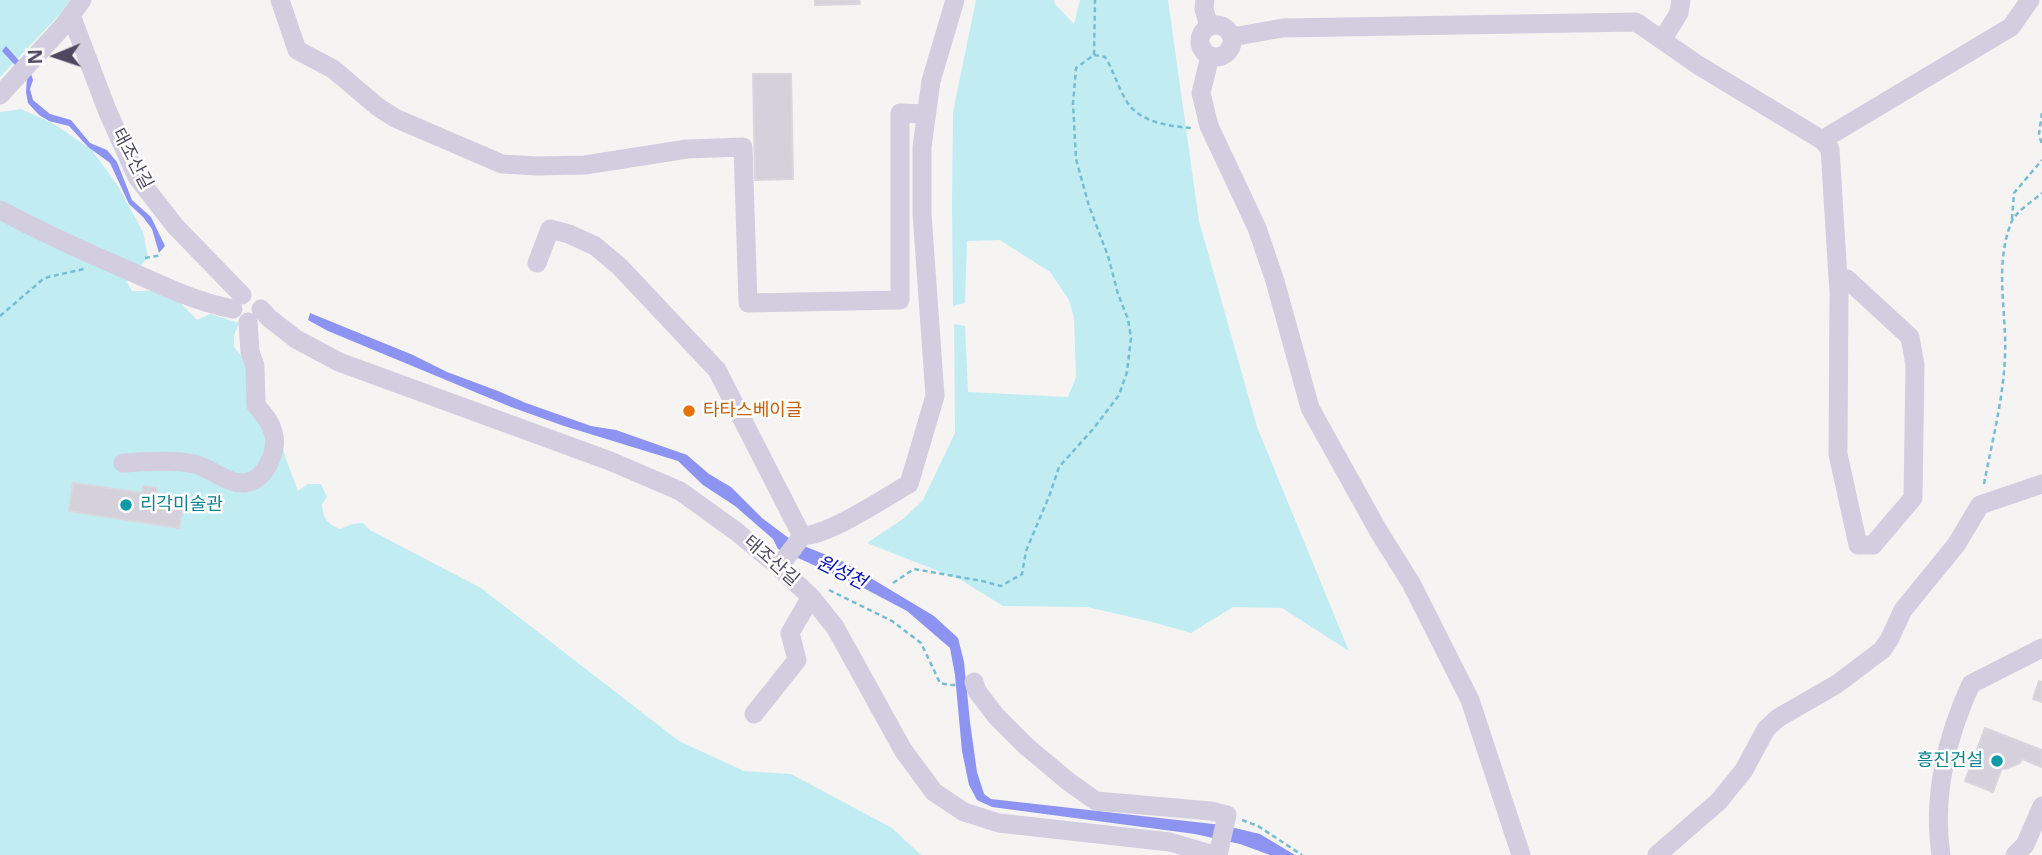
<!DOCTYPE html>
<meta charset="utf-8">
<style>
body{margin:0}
#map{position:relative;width:2042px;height:855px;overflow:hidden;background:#f5f4f3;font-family:"Noto Sans",sans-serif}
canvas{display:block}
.north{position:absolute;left:21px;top:21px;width:70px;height:70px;-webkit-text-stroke:5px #fff;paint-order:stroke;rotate:268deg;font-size:19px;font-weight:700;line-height:28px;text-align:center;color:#4e4961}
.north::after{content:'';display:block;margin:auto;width:24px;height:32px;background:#4e4961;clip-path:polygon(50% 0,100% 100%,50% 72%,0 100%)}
</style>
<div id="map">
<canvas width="2042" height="855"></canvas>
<div class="north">N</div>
</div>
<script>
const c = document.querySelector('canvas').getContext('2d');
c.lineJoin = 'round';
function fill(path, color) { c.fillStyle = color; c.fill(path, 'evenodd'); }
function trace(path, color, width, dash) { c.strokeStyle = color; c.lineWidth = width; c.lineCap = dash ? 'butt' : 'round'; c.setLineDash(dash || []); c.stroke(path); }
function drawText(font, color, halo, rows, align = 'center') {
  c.font = font + ' "Noto Sans","Noto Sans KR",sans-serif'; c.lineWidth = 5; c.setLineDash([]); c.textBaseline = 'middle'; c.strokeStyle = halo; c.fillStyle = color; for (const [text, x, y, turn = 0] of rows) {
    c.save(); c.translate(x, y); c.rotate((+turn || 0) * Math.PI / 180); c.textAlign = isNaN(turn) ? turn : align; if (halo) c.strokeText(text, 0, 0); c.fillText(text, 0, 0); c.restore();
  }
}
fill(new Path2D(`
 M 0,0 L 70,0 L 60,14 L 0,77 Z
 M 976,0 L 1054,0 L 1055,4 L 1074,24 L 1080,0 L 1168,0 L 1199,221 L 1257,427 L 1349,651 L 1282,608 L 1233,607 L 1191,633 L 1152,622 L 1087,607 L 1003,606 L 961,580 L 867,543 L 903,519 L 923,500 L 955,433 L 954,324 L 965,326 L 968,392 L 1068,397 L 1076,377 L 1074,318 L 1069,300 L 1050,272 L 1000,240 L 967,241 L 965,303 L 953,306 L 952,206 L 953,112 Z
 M 21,109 L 54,124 L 92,150 L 118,186 L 143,232 L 148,257 L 127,282 L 132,291 L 156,291 L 166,288 L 197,320 L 210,314 L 239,323 L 234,335 L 234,347 L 245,361 L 276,423 L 286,459 L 298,491 L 308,484 L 321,484 L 327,497 L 322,504 C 323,518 327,524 340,529 L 352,524 L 363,523 L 370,530 L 481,588 L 679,741 L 744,771 L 791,774 L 892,828 L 921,855 L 0,855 L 0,112 Z`), '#c1ecf2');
fill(new Path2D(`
 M 6,46 L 31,74 L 33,80 L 30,89 L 33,100 L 50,114 L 71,120 L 90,143 L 107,150 L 117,162 L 132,200 L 151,217 L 165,246 L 159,253 L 152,229 L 143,217 L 129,204 L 110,163 L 88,147 L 69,126 L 49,121 L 39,115 L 28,103 L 26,92 L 27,78 L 2,51 Z
 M 310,313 L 413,355 L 447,372 L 498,391 L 526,403 L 591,426 L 616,430 L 687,455 L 709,474 L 731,487 L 762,518 L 794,542 L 844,562 L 934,616 L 958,638 L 964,662 L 970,722 L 977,772 L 984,794 L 991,799 L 1222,825 L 1260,834 L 1295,855 L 1270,855 L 1240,844 L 1195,834 L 992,807 L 977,800 L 969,785 L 962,751 L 955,675 L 950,648 L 907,611 L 856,584 L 778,549 L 773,539 L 735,506 L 703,485 L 678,461 L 564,426 L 511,407 L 328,331 L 308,320 Z`), '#8d93f0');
const building = new Path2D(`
 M 815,0 L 859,0 L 860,4 L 815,5 Z
 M 753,74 L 791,74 L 793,179 L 755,180 Z
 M 73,483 L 143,493 L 143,486 L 157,488 L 157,495 L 184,499 L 179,528 L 69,511 Z
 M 2039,681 L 2042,682 L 2042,702 L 2033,699 Z
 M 1985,728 L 2042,750 L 2042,767 L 2022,759 L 2020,763 L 2005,769 L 2002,768 L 1993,792 L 1965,781 Z`);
fill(building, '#d5d1da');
trace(building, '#dad6de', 2);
trace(new Path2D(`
 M 1094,55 L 1105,57 C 1114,71 1118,88 1127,102 C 1141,123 1169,126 1192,128
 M 2042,113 L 2039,134 L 2042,145
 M 2012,219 L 2014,193 L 2042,160
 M 145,258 L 162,255
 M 0,316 L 42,280 L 48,277 L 84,269
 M 1984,484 C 1992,442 2003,400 2005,357 C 2007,312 1994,267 2011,223 C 2015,212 2033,201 2042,193
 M 893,583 L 914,569 L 982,581 L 1001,586 L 1022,574 L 1026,551 L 1050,494 L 1059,467 L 1094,428 L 1119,395 L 1127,372 L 1131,338 L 1128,319 L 1118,294 L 1108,256 L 1089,206 L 1076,159 L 1073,104 L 1076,68 L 1094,55 L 1095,0
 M 829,590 L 892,621 L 921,643 L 940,683 L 949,685 L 957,685
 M 1242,820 L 1258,826 L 1302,855`), '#77bdd2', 2.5, [5, 3.5]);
trace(new Path2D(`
 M 280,0 L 297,50 L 333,69 L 378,107 L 395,118 L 502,164 L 537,166 L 585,165 L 687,149 L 743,147 L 748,303 L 900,300 L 900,113 L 926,114
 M 1205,0 L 1204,9 L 1209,26
 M 71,15 L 107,110 L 137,177 L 175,226 L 242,295
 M1200 41a16 16 0 1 1 32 0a16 16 0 1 1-32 0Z
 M 1232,37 L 1283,28 L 1636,22 L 1698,65 L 1822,140 L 1830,149 L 1838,278 L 1839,291 L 1838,454 L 1858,545 L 1873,545 L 1913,498 L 1915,365 L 1910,337 L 1847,279 L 1838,278
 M 1662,40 L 1679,13 L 1681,0
 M 1210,56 L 1201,93 L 1209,126 L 1257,228 L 1275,281 L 1310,408 L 1379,532 L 1411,583 L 1470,700 L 1521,855
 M 0,95 L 64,25 L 82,0
 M 1822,140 L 2011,27 L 2030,0
 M 0,210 C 43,233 87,253 132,272 C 165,287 197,302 233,309
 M 537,263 L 550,229 L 569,234 L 595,246 L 619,266 L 717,370 L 802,536
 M 261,309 L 269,318 L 296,339 L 339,362 L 610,461 L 680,491 L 737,532 L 779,567 L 811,597 L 835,627 L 903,750 L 934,792 L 964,812 L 999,823 L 1170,842 L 1214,855
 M 123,463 C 146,462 171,459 194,464 C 212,468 226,484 245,483 C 266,480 279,450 273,432 C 270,420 263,414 256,405 L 255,366 L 250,352 L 248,322
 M 779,567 L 802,536 C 830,535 882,499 909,484 L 935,396 L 922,214 L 922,147 L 931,81 L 955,0
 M 974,682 L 977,691 L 996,716 L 1026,746 L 1069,782 L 1096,801 L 1211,811 L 1227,815 L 1218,855
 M 754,714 L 797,660 L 790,633 L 811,597
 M 1657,855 L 1719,801 L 1744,770 L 1766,729 L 1778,718 L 1837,684 L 1882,650 L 1889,640 L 1903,610 L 1956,545 L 1980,505 L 2042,484
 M 1941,855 C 1932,797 1947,736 1971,684 L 2042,648
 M 2015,855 L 2025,845 L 2042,806`), '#d2cedf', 19);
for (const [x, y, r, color] of [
 [689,411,7,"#e8710a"],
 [126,505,7,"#0f9aa8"],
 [1997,761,7,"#0f9aa8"]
]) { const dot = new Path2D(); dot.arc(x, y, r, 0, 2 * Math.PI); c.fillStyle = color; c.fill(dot); trace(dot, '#fff', 2.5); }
drawText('18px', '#4e4961', '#fff', [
 ["태조산길",132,159,62],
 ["태조산길",771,561,41]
]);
drawText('18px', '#c56008', '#fff', [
 ["타타스베이글",703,411]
], 'left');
drawText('18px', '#0d838f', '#fff', [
 ["리각미술관",140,505],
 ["흥진건설",1983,761,"right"]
], 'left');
drawText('italic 19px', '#0711b7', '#fff', [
 ["원성천",841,573,26]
]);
</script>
